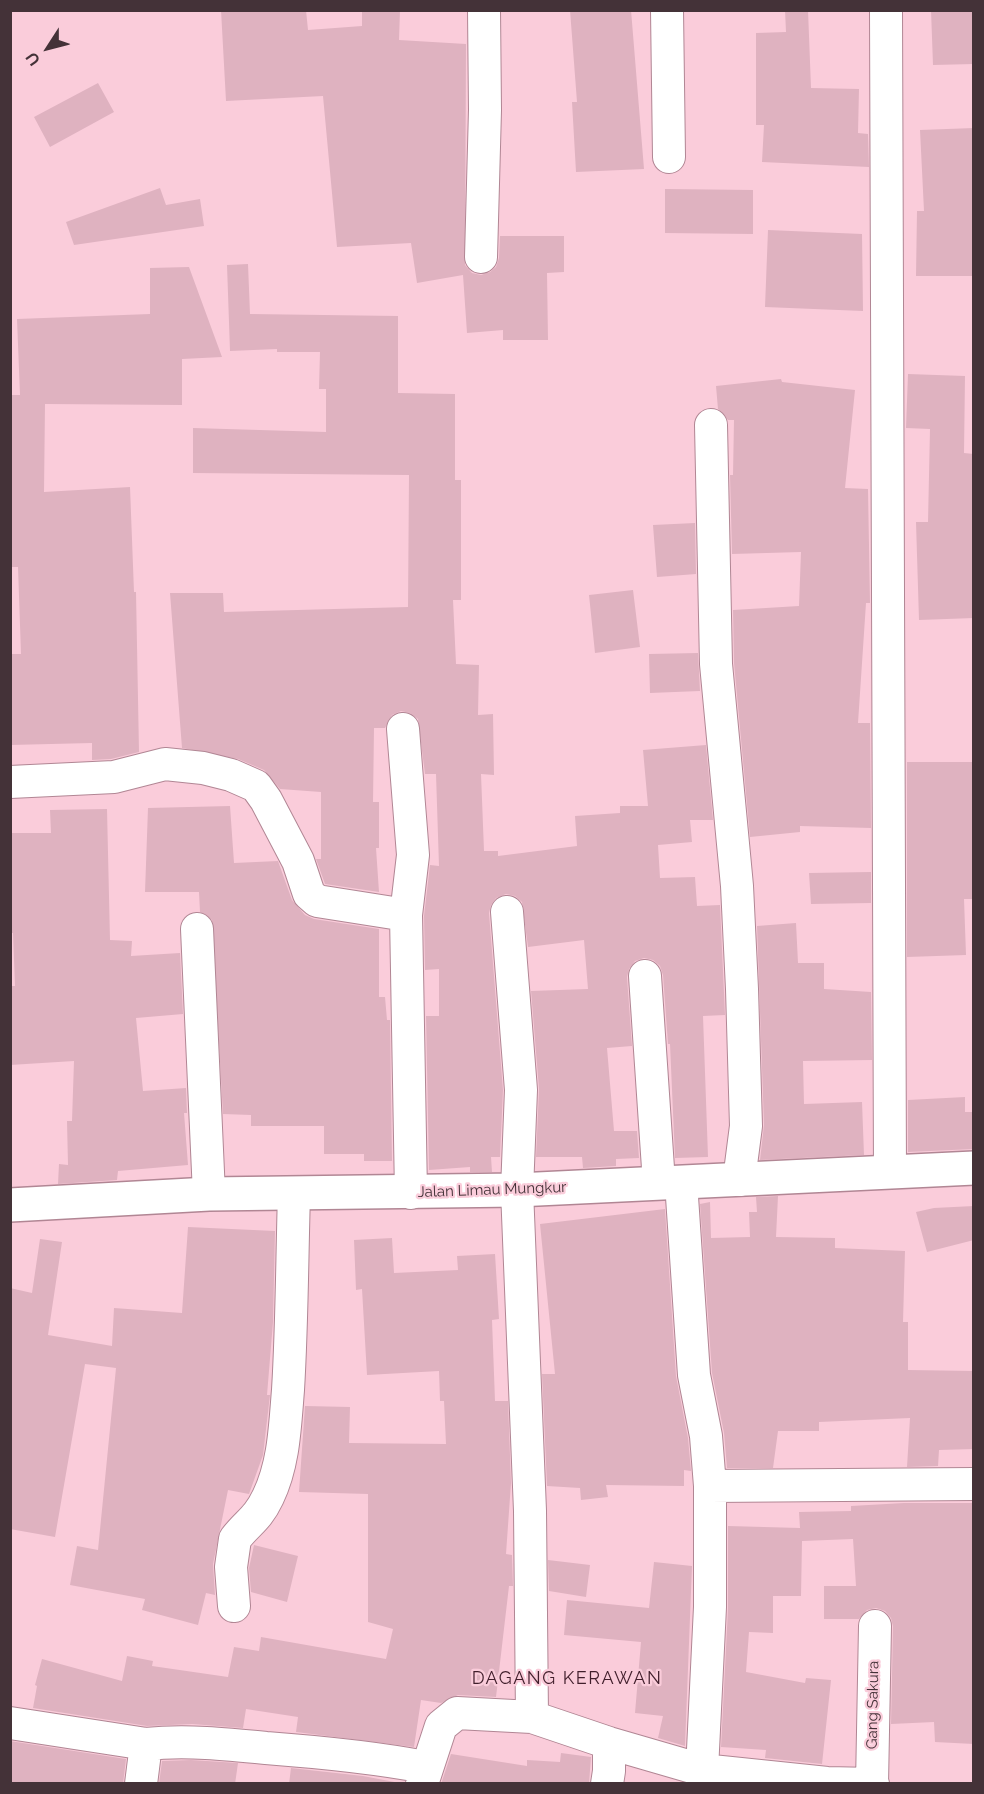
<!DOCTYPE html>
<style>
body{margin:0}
#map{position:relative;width:984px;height:1794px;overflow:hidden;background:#faccda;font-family:Raleway,sans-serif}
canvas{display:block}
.frame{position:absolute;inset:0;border:12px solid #443238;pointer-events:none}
.north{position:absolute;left:18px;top:18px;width:60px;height:60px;-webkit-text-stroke:4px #faccda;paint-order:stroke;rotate:234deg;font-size:16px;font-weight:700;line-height:24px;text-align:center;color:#443238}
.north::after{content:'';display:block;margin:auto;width:21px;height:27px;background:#443238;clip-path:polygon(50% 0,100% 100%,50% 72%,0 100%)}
</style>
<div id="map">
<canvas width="984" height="1794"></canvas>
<div class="frame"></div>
<div class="north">U</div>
</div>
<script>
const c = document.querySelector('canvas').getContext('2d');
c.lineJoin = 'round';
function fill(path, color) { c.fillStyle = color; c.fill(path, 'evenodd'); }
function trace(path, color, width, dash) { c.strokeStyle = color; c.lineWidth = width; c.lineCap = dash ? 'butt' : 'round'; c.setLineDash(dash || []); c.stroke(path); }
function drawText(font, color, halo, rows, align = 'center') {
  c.font = font + ' Raleway,sans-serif'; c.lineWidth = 4.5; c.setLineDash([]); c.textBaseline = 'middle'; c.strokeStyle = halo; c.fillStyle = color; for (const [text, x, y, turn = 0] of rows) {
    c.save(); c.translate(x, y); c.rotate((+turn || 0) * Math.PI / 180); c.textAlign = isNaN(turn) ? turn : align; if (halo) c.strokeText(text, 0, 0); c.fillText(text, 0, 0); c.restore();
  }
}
fill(new Path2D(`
 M 221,10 L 306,10 L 308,30 L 362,26 L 362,10 L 400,10 L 399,40 L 466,44 L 465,265 L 472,273 L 481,275 L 490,272 L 496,267 L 499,258 L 500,236 L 564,236 L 564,272 L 547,273 L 548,340 L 503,340 L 503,330 L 467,333 L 463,275 L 417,283 L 411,243 L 337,247 L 323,96 L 226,101 Z
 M 570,10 L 631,10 L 644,169 L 576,172 L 572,102 L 577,102 Z
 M 785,10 L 808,10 L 811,88 L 859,89 L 858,133 L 868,134 L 869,167 L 762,162 L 764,125 L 756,125 L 756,33 L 786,32 Z
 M 931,10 L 974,10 L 974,64 L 933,65 Z
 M 98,83 L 114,112 L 50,147 L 34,117 Z
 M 974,128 L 974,276 L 916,276 L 917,211 L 924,211 L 920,130 Z
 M 160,188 L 166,205 L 200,199 L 204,226 L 74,245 L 66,222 Z
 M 665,189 L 753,190 L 753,234 L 665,233 Z
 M 768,230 L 862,234 L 863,311 L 765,307 Z
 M 248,264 L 250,314 L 398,316 L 398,393 L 455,394 L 455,480 L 461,480 L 461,600 L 453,600 L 456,664 L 479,665 L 478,715 L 493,714 L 494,775 L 481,774 L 484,851 L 498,851 L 498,856 L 577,846 L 575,816 L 620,813 L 620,806 L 648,806 L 643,750 L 706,745 L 713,820 L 690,820 L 692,842 L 658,845 L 660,878 L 695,877 L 697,906 L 720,905 L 725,1015 L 703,1016 L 708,1157 L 675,1158 L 670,1044 L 668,1044 L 663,975 L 660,966 L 653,960 L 644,958 L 635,961 L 629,969 L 627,977 L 632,1046 L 607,1048 L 614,1131 L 637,1131 L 639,1158 L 616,1159 L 616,1166 L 583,1168 L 582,1157 L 536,1157 L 539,1089 L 531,991 L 588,989 L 584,940 L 528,947 L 522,902 L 515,896 L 506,894 L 496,898 L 491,905 L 489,913 L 503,1090 L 500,1157 L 491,1157 L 492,1172 L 470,1172 L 470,1167 L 429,1170 L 426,1016 L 439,1016 L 439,969 L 425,970 L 424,916 L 430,865 L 439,866 L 436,774 L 425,774 L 418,719 L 410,713 L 401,711 L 392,715 L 385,728 L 374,728 L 373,802 L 379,802 L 379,848 L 376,848 L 379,892 L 325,884 L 316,859 L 321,859 L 321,792 L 280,789 L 264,770 L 238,759 L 182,748 L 170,593 L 223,593 L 224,612 L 408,607 L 409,475 L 193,473 L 193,428 L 326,432 L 326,389 L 319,389 L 320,352 L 277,352 L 277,349 L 230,351 L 227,265 Z
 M 189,267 L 222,357 L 182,359 L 182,405 L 45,404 L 44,492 L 130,487 L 134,592 L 136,592 L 139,752 L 111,759 L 92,760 L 92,743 L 10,745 L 10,654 L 21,654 L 18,567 L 10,567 L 10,395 L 20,395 L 17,319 L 150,314 L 150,268 Z
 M 908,374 L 965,376 L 964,453 L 974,454 L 974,618 L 919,620 L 916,522 L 928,522 L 930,429 L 906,428 Z
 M 781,379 L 782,382 L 855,390 L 845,488 L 868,489 L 870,603 L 866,603 L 858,723 L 870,723 L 871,828 L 800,826 L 800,832 L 750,837 L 734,663 L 733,610 L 799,606 L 801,552 L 732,554 L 730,475 L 733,475 L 734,420 L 728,420 L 718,409 L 716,386 Z
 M 695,523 L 696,574 L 657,577 L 653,525 Z
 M 633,590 L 640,647 L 595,653 L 589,595 Z
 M 698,653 L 700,691 L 650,693 L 649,654 Z
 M 907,762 L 974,762 L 974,899 L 964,899 L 966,955 L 907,957 Z
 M 230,806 L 234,863 L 278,861 L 292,900 L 305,915 L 314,919 L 379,929 L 379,997 L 385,997 L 387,1020 L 390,1020 L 392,1161 L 364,1161 L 364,1154 L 324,1154 L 324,1126 L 251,1126 L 251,1115 L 223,1114 L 212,920 L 200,912 L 199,892 L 145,892 L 148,808 Z
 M 107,809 L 110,940 L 132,941 L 131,956 L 180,953 L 183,1014 L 136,1018 L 143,1091 L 186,1088 L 187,1113 L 184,1113 L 188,1165 L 118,1171 L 117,1180 L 58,1184 L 59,1164 L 68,1165 L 67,1121 L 72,1121 L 74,1061 L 10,1065 L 10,986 L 15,986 L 13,933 L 10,933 L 10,833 L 51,833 L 50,810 Z
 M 871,872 L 871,903 L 811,904 L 809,873 Z
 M 796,923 L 798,963 L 824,963 L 824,989 L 871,992 L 872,1060 L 803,1061 L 804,1104 L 862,1102 L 864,1155 L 760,1160 L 764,1125 L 757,926 Z
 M 965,1097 L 965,1112 L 974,1112 L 974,1149 L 908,1152 L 908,1100 Z
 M 778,1196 L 776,1237 L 835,1238 L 835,1248 L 905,1251 L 903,1322 L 908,1322 L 908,1370 L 974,1371 L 974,1449 L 939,1450 L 938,1466 L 907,1467 L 910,1418 L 819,1422 L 819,1431 L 778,1431 L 773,1468 L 727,1468 L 724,1433 L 712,1373 L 700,1204 L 710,1202 L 711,1238 L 750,1237 L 749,1212 L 757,1212 L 756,1197 Z
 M 974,1206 L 974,1240 L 927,1252 L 916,1212 L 934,1208 Z
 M 665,1209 L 676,1376 L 688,1438 L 691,1471 L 684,1470 L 684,1486 L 606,1485 L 608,1497 L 581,1500 L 580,1488 L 547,1486 L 542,1374 L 555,1374 L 540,1224 Z
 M 188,1227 L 275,1231 L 273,1322 L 267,1395 L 270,1395 L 263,1455 L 249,1494 L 228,1490 L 213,1564 L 215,1595 L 206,1593 L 198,1625 L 142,1610 L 145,1599 L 70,1585 L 77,1546 L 98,1550 L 116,1368 L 85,1364 L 55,1537 L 10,1529 L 10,1288 L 32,1293 L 40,1239 L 62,1242 L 48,1335 L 112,1346 L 114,1308 L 182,1313 Z
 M 392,1238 L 394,1273 L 458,1270 L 457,1256 L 495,1254 L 499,1319 L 492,1320 L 495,1401 L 508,1401 L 511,1483 L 506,1554 L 512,1555 L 513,1586 L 509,1586 L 496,1697 L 458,1695 L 441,1703 L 421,1700 L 414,1747 L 296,1732 L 298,1717 L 246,1709 L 243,1728 L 192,1724 L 147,1726 L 33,1708 L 37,1686 L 35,1685 L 42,1659 L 122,1681 L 127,1656 L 153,1661 L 152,1666 L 228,1677 L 234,1647 L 259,1651 L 261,1637 L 386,1659 L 393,1629 L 368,1622 L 368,1494 L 299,1492 L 305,1406 L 350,1407 L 349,1443 L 446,1444 L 444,1401 L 440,1401 L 439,1371 L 367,1375 L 362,1289 L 356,1290 L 354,1240 Z
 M 904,1503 L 974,1503 L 974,1744 L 935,1742 L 934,1722 L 891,1724 L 893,1626 L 891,1618 L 885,1611 L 876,1608 L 867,1610 L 859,1619 L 824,1619 L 824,1586 L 856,1586 L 853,1539 L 802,1541 L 801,1596 L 773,1596 L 773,1633 L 749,1632 L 746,1672 L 805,1683 L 806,1678 L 831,1680 L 822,1764 L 765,1758 L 766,1750 L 721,1747 L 728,1608 L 728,1526 L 800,1528 L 799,1512 L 851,1511 L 851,1506 Z
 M 254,1545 L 298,1556 L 287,1602 L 251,1592 L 249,1568 Z
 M 548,1560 L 590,1565 L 586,1597 L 549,1591 Z
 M 654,1562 L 692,1566 L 685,1746 L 658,1738 L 663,1716 L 635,1713 L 641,1642 L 564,1635 L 567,1600 L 649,1608 Z
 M 10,1741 L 126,1759 L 123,1784 L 10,1784 Z
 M 561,1753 L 591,1757 L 589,1784 L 441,1784 L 451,1754 L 527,1766 L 527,1760 L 560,1762 Z
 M 191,1760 L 238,1763 L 235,1784 L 159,1784 L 162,1761 Z
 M 291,1768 L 363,1776 L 405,1784 L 289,1784 Z`), '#dfb2c0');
const street = new Path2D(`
 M 667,10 L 669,157
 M 886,10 L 890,1172
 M 481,257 L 485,110 L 484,10
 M 711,425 L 716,664 L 737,886 L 742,989 L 746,1126 L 739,1180
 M 403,729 L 413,855 L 406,915 L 411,1193
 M 10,782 L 114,777 L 165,764 L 203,768 L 231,775 L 256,786 L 266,800 L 298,861 L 309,894 L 317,901 L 406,915
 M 507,912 L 521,1090 L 517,1190 L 530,1511 L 532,1717
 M 197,929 L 209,1194
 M 645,976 L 659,1183
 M 681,1182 L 694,1375 L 706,1436 L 710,1486 L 710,1607 L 702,1770 L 704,1784
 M 710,1486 L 974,1484
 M 234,1606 L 231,1567 L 235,1539 C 248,1522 257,1520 268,1497 C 284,1464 285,1426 288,1390 C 292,1325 292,1259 294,1194
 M 10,1723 L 146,1744 C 186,1740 226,1744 266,1748 C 319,1752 372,1757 425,1767
 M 141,1784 L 146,1744
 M 422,1784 L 441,1726 L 457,1713 L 532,1717 L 609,1743 L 702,1770 L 827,1783 L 873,1784
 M 607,1784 L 609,1771 L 609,1743
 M 872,1784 L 875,1626`);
const secondary = new Path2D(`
 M 10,1205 L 209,1194 L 517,1190 L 974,1168`);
trace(street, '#b18694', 34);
trace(secondary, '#b18694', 36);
trace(street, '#fff', 32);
trace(secondary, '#fff', 33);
drawText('15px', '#443238', '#faccda', [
 ["Jalan Limau Mungkur",492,1190,-2],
 ["Gang Sakura",873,1705,-89]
]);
c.letterSpacing = '1.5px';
drawText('18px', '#401e2b', '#faccda', [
 ["DAGANG KERAWAN",567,1679]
]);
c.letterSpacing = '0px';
</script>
